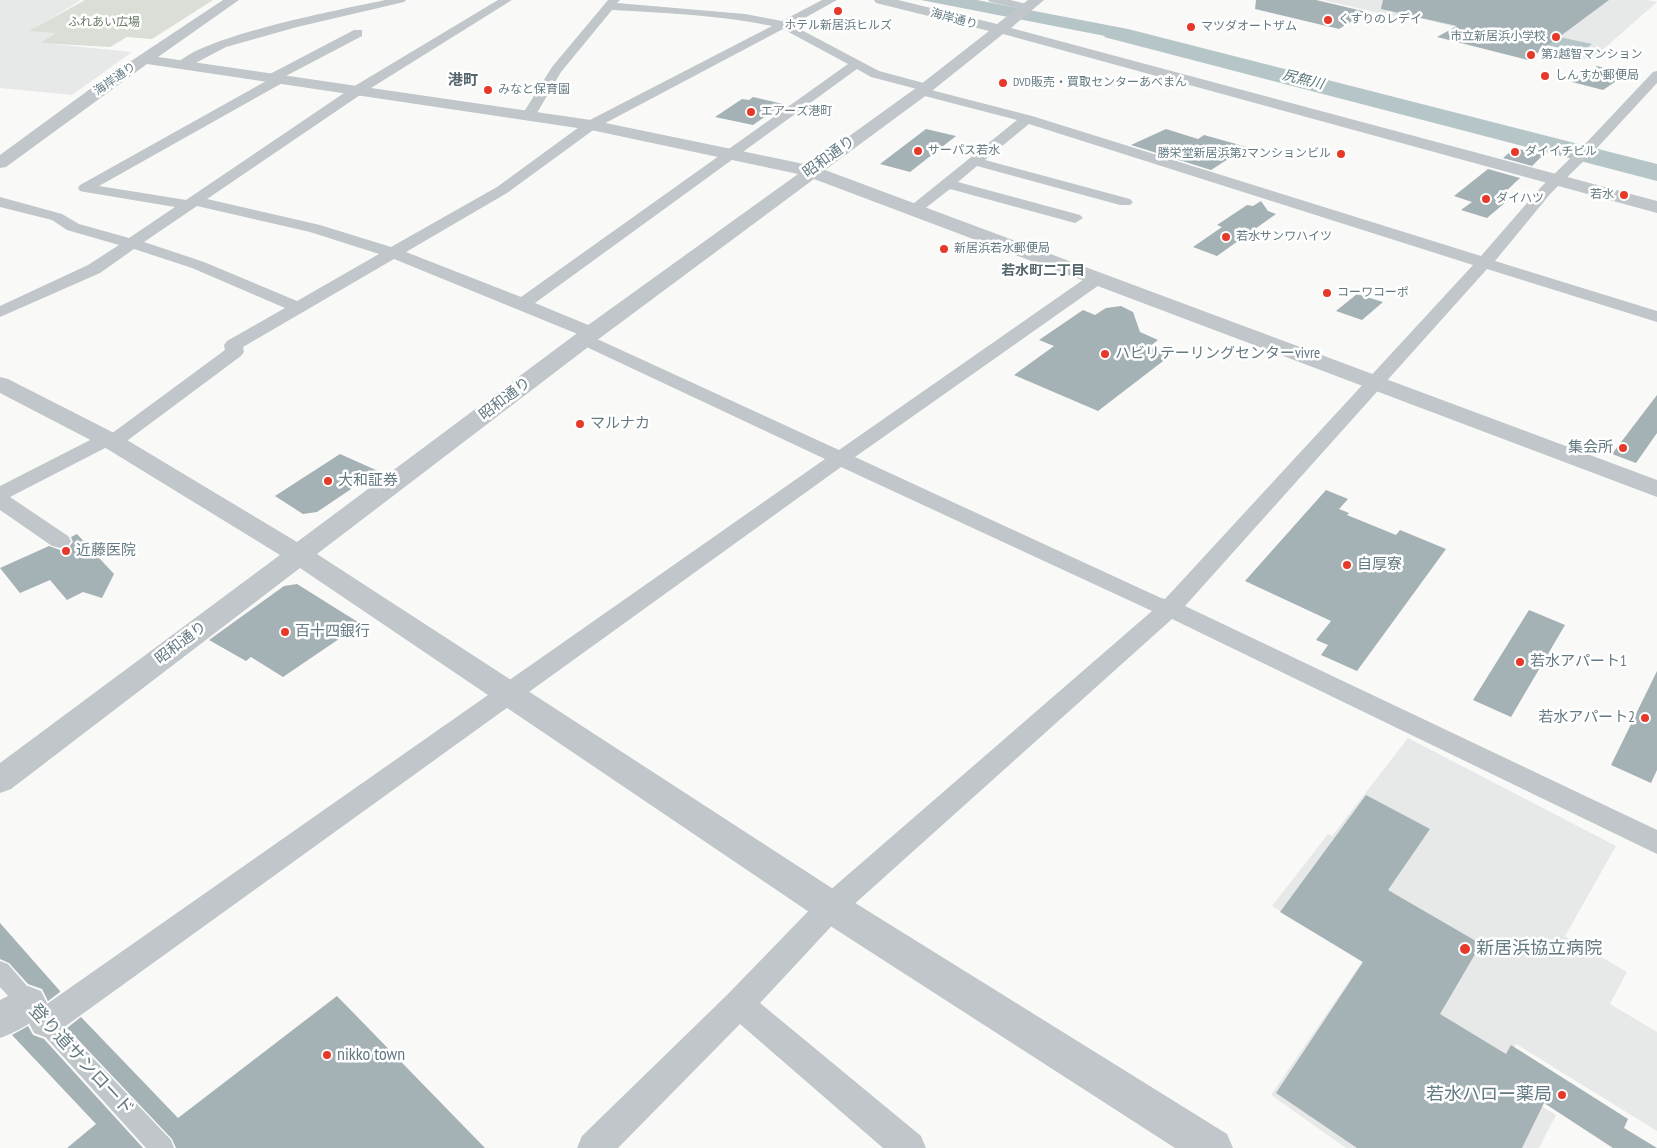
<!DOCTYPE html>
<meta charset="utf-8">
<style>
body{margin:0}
canvas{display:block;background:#f9f9f7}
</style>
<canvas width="1657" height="1148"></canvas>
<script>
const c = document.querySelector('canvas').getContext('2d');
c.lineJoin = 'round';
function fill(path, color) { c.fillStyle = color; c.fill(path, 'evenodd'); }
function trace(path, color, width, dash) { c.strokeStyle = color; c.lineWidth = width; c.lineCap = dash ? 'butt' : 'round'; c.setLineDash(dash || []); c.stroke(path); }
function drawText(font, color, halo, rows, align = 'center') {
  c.font = font + ' "PT Sans Narrow","Noto Sans JP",sans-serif'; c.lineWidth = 5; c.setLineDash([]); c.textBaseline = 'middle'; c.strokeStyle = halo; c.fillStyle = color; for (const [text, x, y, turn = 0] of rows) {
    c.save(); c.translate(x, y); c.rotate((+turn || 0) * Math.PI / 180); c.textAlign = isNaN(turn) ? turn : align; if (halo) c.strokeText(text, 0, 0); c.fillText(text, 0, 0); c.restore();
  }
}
fill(new Path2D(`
 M 0,0 L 81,0 L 32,30 L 57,33 L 42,43 L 132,52 L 72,95 L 0,88 Z
 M 1323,0 L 1645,0 L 1657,2 L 1598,54 L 1585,59 L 1415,17 L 1408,20 Z
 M 1408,738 L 1616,846 L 1565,936 L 1627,972 L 1610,1004 L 1657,1032 L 1657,1131 L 1516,1044 L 1497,1078 L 1556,1115 L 1539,1148 L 1346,1148 L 1271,1095 L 1362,962 L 1272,906 L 1328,834 L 1332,836 Z`), '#e7e9e8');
fill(new Path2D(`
 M 85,0 L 213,0 L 152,39 L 127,37 L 110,47 L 40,43 L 56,33 L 29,31 Z`), '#daded6');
fill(new Path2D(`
 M 921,0 L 977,0 L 1128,29 L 1657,164 L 1657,181 L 1104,37 L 1105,36 Z
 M 1536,32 L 1592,44 L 1581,53 L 1524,40 Z`), '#b6c6c8');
fill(new Path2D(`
 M 1256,0 L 1316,0 L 1367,12 L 1339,29 L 1255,9 Z
 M 1383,0 L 1609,0 L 1528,60 L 1437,37 L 1457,26 L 1381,9 Z
 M 1597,66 L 1627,74 L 1603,90 L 1572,82 Z
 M 753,97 L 783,104 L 753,125 L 715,117 L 742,99 L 749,100 Z
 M 926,129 L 956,136 L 910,172 L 880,164 Z
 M 1166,129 L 1198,139 L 1204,135 L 1247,147 L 1211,170 L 1131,145 Z
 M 1515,148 L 1543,155 L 1532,166 L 1503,158 Z
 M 1488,169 L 1520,178 L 1504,193 L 1513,196 L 1487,218 L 1461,210 L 1472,202 L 1454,196 Z
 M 1261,201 L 1268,211 L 1276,214 L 1217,256 L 1193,247 L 1222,227 L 1217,225 L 1247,205 L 1253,206 Z
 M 1357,294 L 1383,302 L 1362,320 L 1336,311 Z
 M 1121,306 L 1133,312 L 1140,332 L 1158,340 L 1149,347 L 1171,355 L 1098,411 L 1014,375 L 1054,346 L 1039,340 L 1083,310 L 1095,315 L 1106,308 Z
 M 1657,395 L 1657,433 L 1636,463 L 1612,454 Z
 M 340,454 L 378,471 L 317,512 L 303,514 L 275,496 Z
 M 1326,490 L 1348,499 L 1339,509 L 1349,513 L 1347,515 L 1396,535 L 1400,530 L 1446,549 L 1357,671 L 1321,655 L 1328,645 L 1316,640 L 1331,621 L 1245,581 Z
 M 77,534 L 114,574 L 102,598 L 83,592 L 67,600 L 50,580 L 20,593 L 0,568 L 49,546 L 60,550 L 68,548 L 73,542 L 71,537 Z
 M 297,584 L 361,624 L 283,677 L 251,657 L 246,661 L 209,640 L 284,586 Z
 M 1529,610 L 1565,625 L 1511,717 L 1473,700 Z
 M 1657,671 L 1657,770 L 1651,783 L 1611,765 Z
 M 1366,795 L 1430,829 L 1388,890 L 1481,944 L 1440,1014 L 1506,1054 L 1511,1045 L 1628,1119 L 1624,1128 L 1657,1148 L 1613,1148 L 1544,1103 L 1522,1148 L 1357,1148 L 1276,1093 L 1363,962 L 1280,912 Z
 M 0,923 L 60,991 L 60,992 L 48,1001 L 42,989 L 28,984 L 9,963 L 0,959 Z
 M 337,996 L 485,1148 L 176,1148 L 172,1139 L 67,1028 L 81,1017 L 178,1118 Z
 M 28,1026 L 33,1035 L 44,1039 L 143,1148 L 67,1148 L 96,1124 L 12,1035 Z`), '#a4b1b5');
fill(new Path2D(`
 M 0,961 L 8,964 L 53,1016 L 171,1140 L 174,1148 L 146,1148 L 0,987 Z`), '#c0c6c9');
fill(new Path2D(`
 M 385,0 L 406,0 L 404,2 L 297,27 L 226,47 L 186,68 L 182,69 L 176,65 C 199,36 344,9 385,0 Z
 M 498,0 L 512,0 L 363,93 L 207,199 L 320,225 L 391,247 L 497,187 L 586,122 L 772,26 C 719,15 666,13 612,10 L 561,72 L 534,118 L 524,118 L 522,115 L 552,67 L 608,0 L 620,0 L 617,3 L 745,14 L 782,21 L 822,0 L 837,0 L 792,25 L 879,71 L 931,85 L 931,90 L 1032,116 L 1481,256 L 1541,187 L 1587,142 L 1653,72 L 1657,71 L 1657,83 L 1597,148 L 1551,193 L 1495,261 L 1657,311 L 1657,322 L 1487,269 L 1185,606 L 1657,830 L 1657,854 L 1172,619 L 841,916 L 760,1003 L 921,1136 L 926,1148 L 883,1148 L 740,1024 L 618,1148 L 577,1148 L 582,1136 L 728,994 L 821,898 L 1152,611 L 841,467 L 56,1033 L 45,1037 L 34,1033 L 29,1023 L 34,1013 L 825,459 L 578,343 L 575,339 L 580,335 L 394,259 L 243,347 L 244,352 L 241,356 L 120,446 L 107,447 L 10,497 L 68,536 L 71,541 L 68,546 L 60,548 L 52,546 L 0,510 L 0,486 L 100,435 L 111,434 L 225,350 L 224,345 L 227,341 L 285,308 L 192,268 L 134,249 L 100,273 L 0,317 L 0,306 L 88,265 L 119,245 L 67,230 L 52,220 L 0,207 L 0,197 L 62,214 L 79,224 L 129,238 L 175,207 L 85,192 L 80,191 L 78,188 L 80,185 L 268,80 L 268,75 L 354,30 L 362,30 L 362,36 L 284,77 L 284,82 L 99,186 L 186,200 L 353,87 ZM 783,29 L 848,64 L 521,297 L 406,252 L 507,193 L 596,128 ZM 857,69 L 871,77 L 917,89 L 917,94 L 1017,120 L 908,208 L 905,211 L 908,214 L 918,214 L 950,189 L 1075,223 L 1083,218 L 1080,215 L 958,182 L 977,166 L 1120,205 L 1130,205 L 1133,202 L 1130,199 L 985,160 L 1029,124 L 1473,265 L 1165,599 L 1161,598 L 855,457 L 1102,283 L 1104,279 L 1102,275 L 1090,275 L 839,450 L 595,338 L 601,333 L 598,329 L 535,303 ZM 197,206 L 310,232 L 379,254 L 297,301 L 204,262 L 144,242 Z
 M 988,0 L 1010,0 L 1031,5 L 1033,7 L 1027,10 L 990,2 Z`), '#c0c6c9');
fill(new Path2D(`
 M 223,0 L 239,0 L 158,57 L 591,120 L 809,165 L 916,88 L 989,31 L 876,3 L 874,0 L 898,0 L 997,24 L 1028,0 L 1044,0 L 1011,28 L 1657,201 L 1657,213 L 1003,34 L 928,94 L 825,170 L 1657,480 L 1657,497 L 814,179 L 600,338 L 317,554 L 844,896 L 1227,1134 L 1233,1148 L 1175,1148 L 818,918 L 300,568 L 11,789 L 0,793 L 0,763 L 280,555 L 104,447 L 0,393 L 0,377 L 8,379 L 122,437 L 297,542 L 584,328 L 798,174 L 591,130 L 147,64 L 6,167 L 0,168 L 0,155 L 101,81 Z
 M 28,986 L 41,991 L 47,1003 C 38,1021 19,1031 0,1038 L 0,1000 Z`), '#c0c6c9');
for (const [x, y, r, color] of [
 [838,11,5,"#e6392a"],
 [1328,20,5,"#e6392a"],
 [1191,27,5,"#e6392a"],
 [1556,37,5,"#e6392a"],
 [1531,55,5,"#e6392a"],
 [1545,76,5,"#e6392a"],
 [1003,83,5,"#e6392a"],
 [488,90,5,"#e6392a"],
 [751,112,5,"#e6392a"],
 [918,151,5,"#e6392a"],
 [1515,152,5,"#e6392a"],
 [1341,154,5,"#e6392a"],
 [1624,195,5,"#e6392a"],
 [1486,199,5,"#e6392a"],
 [1226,237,5,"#e6392a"],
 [944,249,5,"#e6392a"],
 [1327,293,5,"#e6392a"],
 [1105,354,5,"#e6392a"],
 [580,424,5,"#e6392a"],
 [1623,448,5,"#e6392a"],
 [328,481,5,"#e6392a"],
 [66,551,5,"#e6392a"],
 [1347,565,5,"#e6392a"],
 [285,632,5,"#e6392a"],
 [1520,662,5,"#e6392a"],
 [1645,718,5,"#e6392a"],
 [1465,949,6,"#e6392a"],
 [327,1055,5,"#e6392a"],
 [1562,1095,5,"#e6392a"]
]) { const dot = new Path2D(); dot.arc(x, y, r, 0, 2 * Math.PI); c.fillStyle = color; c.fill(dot); trace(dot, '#fff', 2); }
drawText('12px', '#647a82', '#fff', [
 ["海岸通り",954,19,15],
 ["海岸通り",115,79,-35]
]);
drawText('12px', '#647a82', '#fff', [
 ["くすりのレデイ",1338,20],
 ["ホテル新居浜ヒルズ",838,26,"center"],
 ["マツダオートザム",1201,27],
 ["市立新居浜小学校",1546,37,"right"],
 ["第2越智マンション",1541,55],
 ["しんすか郵便局",1555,76],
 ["DVD販売・買取センターあべまん",1013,83],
 ["みなと保育園",498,90],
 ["エアーズ港町",761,112],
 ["サーパス若水",928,151],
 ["ダイイチビル",1525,152],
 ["勝栄堂新居浜第2マンションビル",1331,154,"right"],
 ["若水",1614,195,"right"],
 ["ダイハツ",1496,199],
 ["若水サンワハイツ",1236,237],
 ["新居浜若水郵便局",954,249],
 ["コーワコーポ",1337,293]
], 'left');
drawText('12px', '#6a7a63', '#fff', [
 ["ふれあい広場",104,23]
]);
drawText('italic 14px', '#5e787c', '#fff', [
 ["尻無川",1303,80,14]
]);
drawText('bold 14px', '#56666d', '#fff', [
 ["若水町二丁目",1043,271]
]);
drawText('bold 15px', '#56666d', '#fff', [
 ["港町",463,81]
]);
drawText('15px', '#647a82', '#fff', [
 ["昭和通り",829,157,-36],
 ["昭和通り",505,399,-37],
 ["昭和通り",181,643,-37]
]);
drawText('15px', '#647a82', '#fff', [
 ["ハビリテーリングセンターvivre",1115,354],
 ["マルナカ",590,424],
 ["集会所",1613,448,"right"],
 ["大和証券",338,481],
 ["近藤医院",76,551],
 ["自厚寮",1357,565],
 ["百十四銀行",295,632],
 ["若水アパート1",1530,662],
 ["若水アパート2",1635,718,"right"]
], 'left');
drawText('18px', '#647a82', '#fff', [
 ["新居浜協立病院",1476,949],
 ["nikko town",337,1055],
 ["若水ハロー薬局",1552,1095,"right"]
], 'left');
drawText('18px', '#647a82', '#fff', [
 ["登り道サンロード",81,1060,47]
]);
</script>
